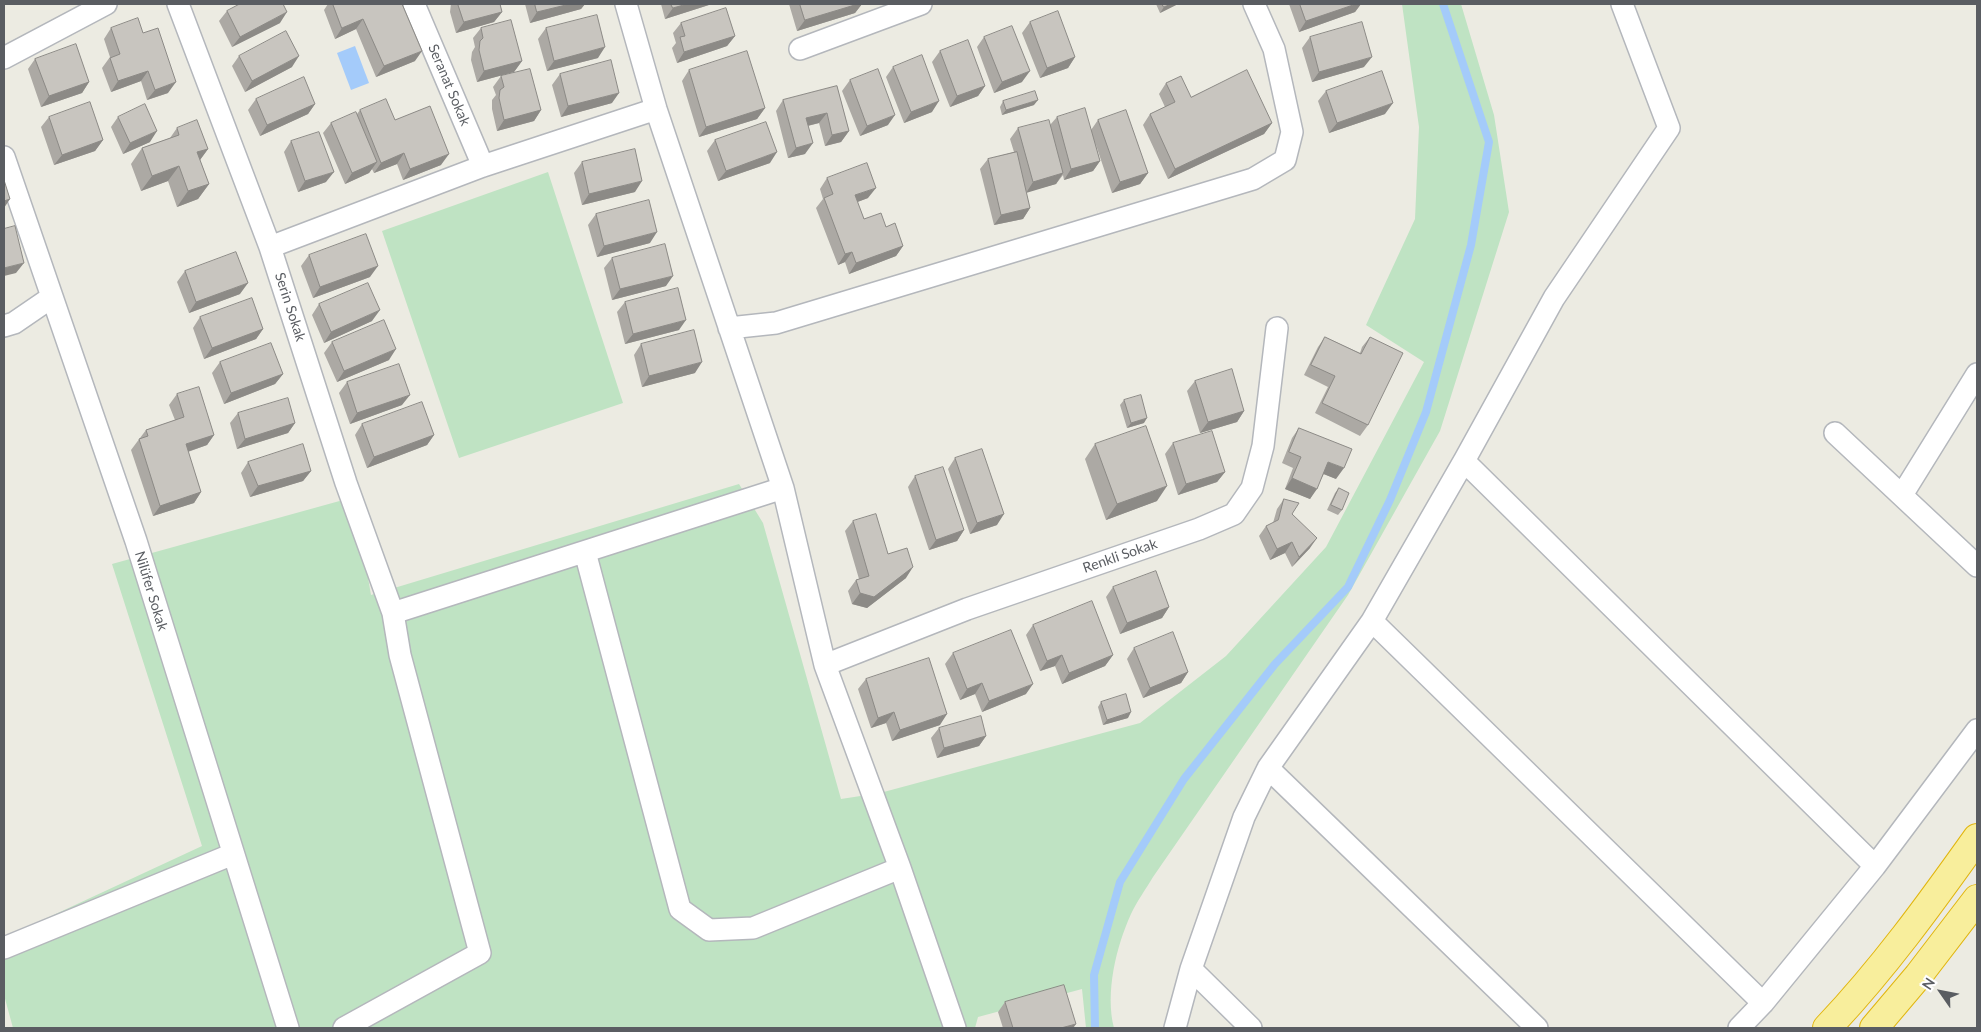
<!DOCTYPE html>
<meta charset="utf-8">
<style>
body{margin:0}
#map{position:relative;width:1981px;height:1032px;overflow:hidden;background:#ecebe2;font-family:Lato,sans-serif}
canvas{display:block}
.frame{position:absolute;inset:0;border:5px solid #5a5d62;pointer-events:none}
.north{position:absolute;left:1916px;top:967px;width:50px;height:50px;-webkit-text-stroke:4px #fff;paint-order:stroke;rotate:303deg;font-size:14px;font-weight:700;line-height:20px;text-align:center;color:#5a5d62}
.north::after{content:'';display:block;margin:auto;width:18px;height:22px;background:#5a5d62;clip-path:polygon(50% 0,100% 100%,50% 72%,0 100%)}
</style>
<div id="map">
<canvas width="1981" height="1032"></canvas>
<div class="frame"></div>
<div class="north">N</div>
</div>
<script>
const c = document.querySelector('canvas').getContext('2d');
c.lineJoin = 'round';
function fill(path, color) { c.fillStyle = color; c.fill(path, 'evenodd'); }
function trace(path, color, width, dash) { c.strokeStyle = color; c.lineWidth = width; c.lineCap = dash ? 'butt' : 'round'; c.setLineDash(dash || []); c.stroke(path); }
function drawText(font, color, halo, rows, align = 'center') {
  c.font = font + ' Lato,sans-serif'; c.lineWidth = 4; c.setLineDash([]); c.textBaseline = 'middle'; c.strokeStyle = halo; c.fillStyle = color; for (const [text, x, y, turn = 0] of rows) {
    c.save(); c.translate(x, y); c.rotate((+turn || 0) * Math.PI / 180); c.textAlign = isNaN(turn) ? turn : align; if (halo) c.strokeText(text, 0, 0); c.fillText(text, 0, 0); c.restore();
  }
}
fill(new Path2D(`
 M 1402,4 L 1461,4 L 1494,115 L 1509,212 L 1440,431 L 1348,595 L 1153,877 C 1146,889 1137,901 1131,914 C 1116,947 1105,993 1114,1028 L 1086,1028 L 1082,989 L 978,1017 L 975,1028 L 13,1028 L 4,995 L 4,938 L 202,846 L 112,564 L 354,497 L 371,595 L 739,484 L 763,523 L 841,799 L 880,793 L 1140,723 L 1226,656 L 1326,547 L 1424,362 L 1366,325 L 1415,219 L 1419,127 Z
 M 548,172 L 623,403 L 459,458 L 382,231 Z`), '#bfe3c3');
fill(new Path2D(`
 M 355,46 L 369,83 L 351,90 L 337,53 Z`), '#a4cbfa');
trace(new Path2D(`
 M 1095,1028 L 1094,975 L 1120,882 L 1184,779 L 1275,664 L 1348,587 L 1390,500 L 1426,412 L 1471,245 L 1489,142 L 1443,4`), '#a4cbfa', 8);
const minor = new Path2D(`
 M 178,4 L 270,247 L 346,483 L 393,613 L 400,655 L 480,953 L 344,1028
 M 414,4 L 483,166
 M 626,4 L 656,109 L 783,488 L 825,665 L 900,868 L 955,1028
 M 800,49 L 921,4
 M 4,58 L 106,4
 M 4,157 L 136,541 L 288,1028
 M 270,247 L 483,166 L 656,109
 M 4,326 L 14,323 L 52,297
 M 729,328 L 776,323 L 1253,179 L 1285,160 L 1292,132 L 1274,49 L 1254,4
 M 1835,433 L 1977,566
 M 1464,461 L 1554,298 L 1669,128 L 1622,4
 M 1902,495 L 1977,374
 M 585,552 L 680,909 L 709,930 L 753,928 L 900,868
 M 393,613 L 783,488
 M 1372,621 L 1464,461 L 1875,866 L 1763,1003 L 1739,1028
 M 825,665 L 967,609 L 1199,529 L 1234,514 L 1252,488 L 1263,446 L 1277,328
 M 1268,768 L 1537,1028
 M 1875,866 L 1977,730
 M 4,948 L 233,854
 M 1191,969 L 1251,1028
 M 1175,1028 L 1191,969 L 1244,817 L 1268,768 L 1372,621 L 1763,1003`);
const trunk = new Path2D(`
 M 1827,1028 C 1883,969 1930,904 1977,838
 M 1874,1028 L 1918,976 L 1977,899`);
trace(minor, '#b4b7bc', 24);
trace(trunk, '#e1b50d', 30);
trace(minor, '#fff', 21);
trace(trunk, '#f8ee9c', 28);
fill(new Path2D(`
 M 328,4 L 402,4 L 415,61 L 376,77 L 356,29 L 335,39 L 324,10 Z
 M 451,4 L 500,4 L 502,12 L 494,22 L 456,33 L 450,12 Z
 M 525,4 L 585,4 L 581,9 L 530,23 Z
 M 661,4 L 712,4 L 665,19 Z
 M 789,4 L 862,4 L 855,13 L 797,31 Z
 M 1156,4 L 1178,4 L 1160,13 Z
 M 1289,4 L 1361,4 L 1355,12 L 1299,32 Z
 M 227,11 L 280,23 L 232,47 L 219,21 Z
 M 1030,22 L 1075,57 L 1068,68 L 1040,78 L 1022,33 Z
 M 681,23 L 735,36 L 727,46 L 677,63 L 672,48 L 676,43 L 673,33 Z
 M 111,28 L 143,33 L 168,93 L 147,100 L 141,81 L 111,92 L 102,68 L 110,57 L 104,39 Z
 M 481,28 L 522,61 L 514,72 L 477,82 L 471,60 L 472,52 L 475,47 L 473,38 Z
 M 546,28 L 598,58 L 547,71 L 538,39 Z
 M 984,37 L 1022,82 L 994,93 L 977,47 Z
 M 1310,37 L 1364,67 L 1312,82 L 1302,48 Z
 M 940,51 L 985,86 L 978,96 L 950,107 L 932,62 Z
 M 239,56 L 292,67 L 245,92 L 232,66 Z
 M 35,59 L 89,82 L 82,93 L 41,107 L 28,69 Z
 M 893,67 L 932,112 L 904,123 L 886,77 Z
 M 689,70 L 765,108 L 757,119 L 699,137 L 682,81 Z
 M 560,74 L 612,103 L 561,117 L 552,85 Z
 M 501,76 L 541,110 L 534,121 L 497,131 L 492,109 L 492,100 L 496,95 L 493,87 Z
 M 850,80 L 888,125 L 860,136 L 842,91 Z
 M 1166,83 L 1191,97 L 1272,123 L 1264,134 L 1168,179 L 1143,125 L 1150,114 L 1165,107 L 1159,94 Z
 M 837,86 L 849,131 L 841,142 L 825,146 L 819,123 L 808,126 L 805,154 L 788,158 L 776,111 L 783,100 Z
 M 1326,91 L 1385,114 L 1329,133 L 1318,101 Z
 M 256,99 L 315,104 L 308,114 L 260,136 L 248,110 Z
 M 1003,101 L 1034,105 L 1002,115 L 1000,107 Z
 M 360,110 L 395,120 L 441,165 L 403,180 L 397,164 L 374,173 L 372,169 L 369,173 L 345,184 L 323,133 L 331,123 L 357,114 Z
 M 49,117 L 103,140 L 95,151 L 54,165 L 41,127 Z
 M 118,117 L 150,142 L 123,154 L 111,127 Z
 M 1057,117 L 1091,130 L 1098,120 L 1148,173 L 1140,184 L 1112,193 L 1095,142 L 1100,161 L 1093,171 L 1064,180 L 1063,175 L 1056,184 L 1026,192 L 1030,208 L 1023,219 L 994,225 L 980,169 L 988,159 L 1014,152 L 1010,139 L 1018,128 L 1050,125 Z
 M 177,128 L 208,149 L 200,160 L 209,184 L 198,199 L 177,207 L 168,181 L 141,191 L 131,164 L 142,148 L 170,138 Z
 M 715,140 L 770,163 L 718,181 L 707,151 Z
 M 291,141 L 326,182 L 298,192 L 284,152 Z
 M 582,162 L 635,192 L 582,205 L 574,173 Z
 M 827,178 L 868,198 L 857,202 L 864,219 L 886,227 L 903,246 L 896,256 L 849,274 L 845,262 L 838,265 L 816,208 L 823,199 L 820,189 Z
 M 596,214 L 650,243 L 597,257 L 588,225 Z
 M 309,255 L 370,277 L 313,298 L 301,266 Z
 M 612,258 L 666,286 L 612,300 L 604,268 Z
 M 185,271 L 240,294 L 189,313 L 177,282 Z
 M 625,302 L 679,330 L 625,344 L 617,312 Z
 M 319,304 L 372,321 L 324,343 L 312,315 Z
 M 200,317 L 263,329 L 256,339 L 204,359 L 193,328 Z
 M 1325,337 L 1360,353 L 1362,347 L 1370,337 L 1368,425 L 1360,436 L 1315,413 L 1328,387 L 1304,375 L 1318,347 Z
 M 332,342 L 389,360 L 337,382 L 324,353 Z
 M 641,344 L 695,373 L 642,387 L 634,355 Z
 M 220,362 L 283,374 L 275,384 L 224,404 L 212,373 Z
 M 1195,381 L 1244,411 L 1237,422 L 1200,433 L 1187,391 Z
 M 347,382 L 402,405 L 350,424 L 339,393 Z
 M 177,394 L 214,435 L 207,445 L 188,452 L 201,492 L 194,503 L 153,516 L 131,450 L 146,430 L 175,420 L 169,405 Z
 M 1124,400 L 1144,423 L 1127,428 L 1120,405 Z
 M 238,413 L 295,423 L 288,433 L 237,449 L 230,423 Z
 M 362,424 L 434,435 L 427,445 L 367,468 L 355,435 Z
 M 1299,428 L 1336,479 L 1324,474 L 1310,499 L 1285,489 L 1293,468 L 1282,463 L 1292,438 Z
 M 1173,443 L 1225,472 L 1217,482 L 1178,495 L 1165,454 Z
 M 1095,444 L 1157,501 L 1106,520 L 1085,459 Z
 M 955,458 L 997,525 L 970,534 L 948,469 Z
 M 248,462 L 311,471 L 303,481 L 250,497 L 241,473 Z
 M 915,476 L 964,530 L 957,541 L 929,550 L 908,487 Z
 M 1339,488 L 1342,510 L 1338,515 L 1327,510 L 1335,493 Z
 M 1284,499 L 1310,548 L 1292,567 L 1285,553 L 1270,560 L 1259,536 L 1266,526 L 1273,523 L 1277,509 Z
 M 853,521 L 888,554 L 906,578 L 867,608 L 852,604 L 848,591 L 856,580 L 859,579 L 845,531 Z
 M 1113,587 L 1169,607 L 1162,618 L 1120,634 L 1106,597 Z
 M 1033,625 L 1113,655 L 1105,666 L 1062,684 L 1055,666 L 1040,671 L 1026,635 Z
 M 1134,648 L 1188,672 L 1181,683 L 1143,698 L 1127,659 Z
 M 953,653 L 1026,694 L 982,712 L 975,694 L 960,700 L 945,664 Z
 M 866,679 L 940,725 L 892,741 L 886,723 L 871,728 L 858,689 Z
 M 1101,702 L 1128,718 L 1103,725 L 1098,707 Z
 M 939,728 L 986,736 L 979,746 L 937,758 L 931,738 Z
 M 1005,1002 L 1076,1024 L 1073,1028 L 1003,1028 L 998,1012 Z`), '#aca9a4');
fill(new Path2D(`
 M 570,4 L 585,4 L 581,9 L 530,23 L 537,12 Z
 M 687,4 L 712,4 L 665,19 L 673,8 Z
 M 858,4 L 862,4 L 855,13 L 797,31 L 805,20 Z
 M 1171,4 L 1178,4 L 1160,13 L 1164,7 Z
 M 1356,4 L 1361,4 L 1355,12 L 1299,32 L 1306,21 Z
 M 287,12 L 280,23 L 232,47 L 240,37 Z
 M 502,12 L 494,22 L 456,33 L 464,22 Z
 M 363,19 L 356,29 L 335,39 L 342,28 Z
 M 735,36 L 727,46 L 677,63 L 684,52 Z
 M 605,47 L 598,58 L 547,71 L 554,61 Z
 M 422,51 L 415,61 L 376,77 L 384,66 Z
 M 299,56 L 292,67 L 245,92 L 252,81 Z
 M 1075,57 L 1068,68 L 1040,78 L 1047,68 Z
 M 1372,57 L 1364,67 L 1312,82 L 1319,72 Z
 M 522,61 L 514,72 L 477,82 L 484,71 Z
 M 148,71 L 141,81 L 111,92 L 118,81 Z
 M 1030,71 L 1022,82 L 994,93 L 1002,82 Z
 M 89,82 L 82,93 L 41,107 L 49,96 Z
 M 176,82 L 168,93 L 147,100 L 155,90 Z
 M 985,86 L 978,96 L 950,107 L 957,96 Z
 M 619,93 L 612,103 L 561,117 L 568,106 Z
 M 1038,100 L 1034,105 L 1002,115 L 1006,110 Z
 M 939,101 L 932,112 L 904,123 L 911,112 Z
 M 1393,103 L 1385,114 L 1329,133 L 1337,123 Z
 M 315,104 L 308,114 L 260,136 L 267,125 Z
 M 765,108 L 757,119 L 699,137 L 706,127 Z
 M 541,110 L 534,121 L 497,131 L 504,120 Z
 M 827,113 L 819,123 L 798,128 L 806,118 Z
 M 895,115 L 888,125 L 860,136 L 867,126 Z
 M 1272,123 L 1264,134 L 1168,179 L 1175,169 Z
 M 157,131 L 150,142 L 123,154 L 130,143 Z
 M 849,131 L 841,142 L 825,146 L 832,135 Z
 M 103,140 L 95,151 L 54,165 L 62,155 Z
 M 813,143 L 805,154 L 788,158 L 796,148 Z
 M 208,149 L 197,164 L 197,152 Z
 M 777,152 L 770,163 L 718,181 L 726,171 Z
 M 404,153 L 397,164 L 374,173 L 381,163 Z
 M 449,154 L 441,165 L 403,180 L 410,169 Z
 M 1100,161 L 1093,171 L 1064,180 L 1071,169 Z
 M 377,162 L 369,173 L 345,184 L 352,173 Z
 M 179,166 L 168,181 L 141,191 L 152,176 Z
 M 334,172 L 326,182 L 298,192 L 305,181 Z
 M 1063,173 L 1056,184 L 1026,193 L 1033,182 Z
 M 1148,173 L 1140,184 L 1112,193 L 1120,182 Z
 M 642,181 L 635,192 L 582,205 L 589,194 Z
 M 209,184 L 198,199 L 177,207 L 188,191 Z
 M 876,188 L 868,198 L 847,206 L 855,195 Z
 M 10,199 L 4,208 L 4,201 Z
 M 1030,208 L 1023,219 L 994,225 L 1001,215 Z
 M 657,232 L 650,243 L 597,257 L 604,246 Z
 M 903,246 L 896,256 L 849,274 L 856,263 Z
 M 852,252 L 845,262 L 838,265 L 845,254 Z
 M 24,263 L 16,273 L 4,276 L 4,268 Z
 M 378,266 L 370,277 L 313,298 L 320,287 Z
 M 673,276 L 666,286 L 612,300 L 620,289 Z
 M 248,283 L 240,294 L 189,313 L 196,302 Z
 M 380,310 L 372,321 L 324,343 L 331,332 Z
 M 686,320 L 679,330 L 625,344 L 633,334 Z
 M 263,329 L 256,339 L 204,359 L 212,348 Z
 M 396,349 L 389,360 L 337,382 L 344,371 Z
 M 702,362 L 695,373 L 642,387 L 649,376 Z
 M 283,374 L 275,384 L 224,404 L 231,393 Z
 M 410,395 L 402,405 L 350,424 L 357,413 Z
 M 1244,411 L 1237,422 L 1200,433 L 1208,422 Z
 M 1147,418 L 1144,423 L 1127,428 L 1131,423 Z
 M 295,423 L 288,433 L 237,449 L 245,439 Z
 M 214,435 L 207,445 L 178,455 L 186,444 Z
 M 434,435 L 427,445 L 367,468 L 374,457 Z
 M 1328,462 L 1344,468 L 1336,479 L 1321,473 Z
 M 311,471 L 303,481 L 250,497 L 258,486 Z
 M 1225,472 L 1217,482 L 1178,495 L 1186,484 Z
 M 1292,478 L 1317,489 L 1310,499 L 1285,489 Z
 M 1167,486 L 1157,501 L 1106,520 L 1117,504 Z
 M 201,492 L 194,503 L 153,516 L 160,506 Z
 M 1004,514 L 997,525 L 970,534 L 977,523 Z
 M 964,530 L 957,541 L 929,550 L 936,540 Z
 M 1317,538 L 1310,548 L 1292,567 L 1299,557 Z
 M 1292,542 L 1285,553 L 1270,560 L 1277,549 Z
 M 913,567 L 906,578 L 867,608 L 852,604 L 860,593 Z
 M 1169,607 L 1162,618 L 1120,634 L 1127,623 Z
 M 1062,655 L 1055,666 L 1040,671 L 1047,661 Z
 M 1113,655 L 1105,666 L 1062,684 L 1069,673 Z
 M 1188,672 L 1181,683 L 1143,698 L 1150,688 Z
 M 982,683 L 975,694 L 960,700 L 967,689 Z
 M 1033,684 L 1026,694 L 982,712 L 989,701 Z
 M 894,712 L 886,723 L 871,728 L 878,718 Z
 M 1131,712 L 1128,718 L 1103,725 L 1107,720 Z
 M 947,714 L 940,725 L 892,741 L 900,730 Z
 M 986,736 L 979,746 L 937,758 L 944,748 Z
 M 1076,1024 L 1073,1028 L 1061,1028 Z`), '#8c8a86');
const building = new Path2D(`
 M 240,4 L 283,4 L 287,12 L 240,37 L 227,11 Z
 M 333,4 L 402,4 L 422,51 L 384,66 L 363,19 L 342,28 Z
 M 458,4 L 500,4 L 502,12 L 464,22 Z
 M 535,4 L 570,4 L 537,12 Z
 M 671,4 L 687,4 L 673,8 Z
 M 800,4 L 858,4 L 805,20 Z
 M 1162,4 L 1171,4 L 1164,7 Z
 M 1300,4 L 1356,4 L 1306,21 Z
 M 726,8 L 735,36 L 684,52 L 680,37 L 685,36 L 681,23 Z
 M 1058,11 L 1075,57 L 1047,68 L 1030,22 Z
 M 597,15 L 605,47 L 554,61 L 546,28 Z
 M 138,18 L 143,33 L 158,28 L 176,82 L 155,90 L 148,71 L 118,81 L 110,58 L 120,54 L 111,28 Z
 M 511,20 L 522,61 L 484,71 L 479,50 L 480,41 L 483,38 L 481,28 Z
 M 1362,22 L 1372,57 L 1319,72 L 1310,37 Z
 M 1012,26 L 1030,71 L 1002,82 L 984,37 Z
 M 286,31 L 299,56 L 252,81 L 239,56 Z
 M 968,40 L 985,86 L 957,96 L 940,51 Z
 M 76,44 L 89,82 L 49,96 L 35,59 Z
 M 747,51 L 765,108 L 706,127 L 689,70 Z
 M 922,55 L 939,101 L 911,112 L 893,67 Z
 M 611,60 L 619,93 L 568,106 L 560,74 Z
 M 530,69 L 541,110 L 504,120 L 499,98 L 500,90 L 504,87 L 501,76 Z
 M 878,69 L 895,115 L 867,126 L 850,80 Z
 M 1247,70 L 1272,123 L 1175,169 L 1150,114 L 1175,102 L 1166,83 L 1181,76 L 1191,97 Z
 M 1382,71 L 1393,103 L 1337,123 L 1326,91 Z
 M 304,77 L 315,104 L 267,125 L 256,99 Z
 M 837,86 L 849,131 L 832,135 L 827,113 L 806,118 L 813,143 L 796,148 L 783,100 Z
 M 1035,91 L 1038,100 L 1006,110 L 1003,101 Z
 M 386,99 L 395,120 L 430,106 L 449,154 L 410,169 L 404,153 L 381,163 L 360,110 Z
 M 90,102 L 103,140 L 62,155 L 49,117 Z
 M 145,104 L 157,131 L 130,143 L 118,117 Z
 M 1085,108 L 1100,161 L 1071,169 L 1057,117 Z
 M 1126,110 L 1148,173 L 1120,182 L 1098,120 Z
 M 356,112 L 377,162 L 352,173 L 331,123 Z
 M 197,120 L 208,149 L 197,152 L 209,184 L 188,191 L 179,166 L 152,176 L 142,148 L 179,135 L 177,128 Z
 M 1049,120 L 1063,173 L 1033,182 L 1018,128 Z
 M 766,122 L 777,152 L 726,171 L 715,140 Z
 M 319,132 L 334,172 L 305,181 L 291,141 Z
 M 635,149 L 642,181 L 589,194 L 582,162 Z
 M 1017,152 L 1030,208 L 1001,215 L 988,159 Z
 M 867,163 L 876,188 L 855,195 L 864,219 L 881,213 L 886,227 L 895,223 L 903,246 L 856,263 L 852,252 L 845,254 L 824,198 L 833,194 L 827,178 Z
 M 4,180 L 10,199 L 4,201 Z
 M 649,200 L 657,232 L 604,246 L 596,214 Z
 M 15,226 L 24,263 L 4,268 L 4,229 Z
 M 366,234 L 378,266 L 320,287 L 309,255 Z
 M 665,244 L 673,276 L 620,289 L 612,258 Z
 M 236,252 L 248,283 L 196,302 L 185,271 Z
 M 368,283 L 380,310 L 331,332 L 319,304 Z
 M 678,288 L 686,320 L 633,334 L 625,302 Z
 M 252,298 L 263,329 L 212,348 L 200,317 Z
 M 384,320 L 396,349 L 344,371 L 332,342 Z
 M 694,330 L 702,362 L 649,376 L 641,344 Z
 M 1325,337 L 1361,354 L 1370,337 L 1403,353 L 1368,425 L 1322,403 L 1335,376 L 1311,365 Z
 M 271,343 L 283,374 L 231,393 L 220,362 Z
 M 399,364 L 410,395 L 357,413 L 347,382 Z
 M 1232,369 L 1244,411 L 1208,422 L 1195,381 Z
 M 199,387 L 214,435 L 186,444 L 201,492 L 160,506 L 139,439 L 148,436 L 146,430 L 184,417 L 177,394 Z
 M 1141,395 L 1147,418 L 1131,423 L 1124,400 Z
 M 288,398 L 295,423 L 245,439 L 238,413 Z
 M 422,402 L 434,435 L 374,457 L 362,424 Z
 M 1146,426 L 1167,486 L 1117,504 L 1095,444 Z
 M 1299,428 L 1352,449 L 1344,468 L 1328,462 L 1317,489 L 1292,478 L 1301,457 L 1289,452 Z
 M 1212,431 L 1225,472 L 1186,484 L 1173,443 Z
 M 303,444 L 311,471 L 258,486 L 248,462 Z
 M 982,449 L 1004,514 L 977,523 L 955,458 Z
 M 943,467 L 964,530 L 936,540 L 915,476 Z
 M 1339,488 L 1349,493 L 1342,510 L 1331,505 Z
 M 1284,499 L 1299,503 L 1292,514 L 1317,538 L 1299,557 L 1292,542 L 1277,549 L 1266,526 L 1278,520 Z
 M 876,514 L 888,554 L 907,548 L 913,567 L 874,597 L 860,593 L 856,580 L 869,576 L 853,521 Z
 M 1156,571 L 1169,607 L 1127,623 L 1113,587 Z
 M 1092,601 L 1113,655 L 1069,673 L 1062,655 L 1047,661 L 1033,625 Z
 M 1011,630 L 1033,684 L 989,701 L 982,683 L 967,689 L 953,653 Z
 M 1173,632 L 1188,672 L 1150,688 L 1134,648 Z
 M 929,658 L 947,714 L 900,730 L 894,712 L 878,718 L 866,679 Z
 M 1126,694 L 1131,712 L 1107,720 L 1101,702 Z
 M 981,716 L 986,736 L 944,748 L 939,728 Z
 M 1064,985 L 1076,1024 L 1061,1028 L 1013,1028 L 1005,1002 Z`);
fill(building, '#c8c5bf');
trace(building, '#8c8a86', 1);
drawText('14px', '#5a5d62', '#fff', [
 ["Seranat Sokak",449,85,67],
 ["Serin Sokak",290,307,72],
 ["Renkli Sokak",1120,556,-19],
 ["Nilüfer Sokak",151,591,73]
]);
</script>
